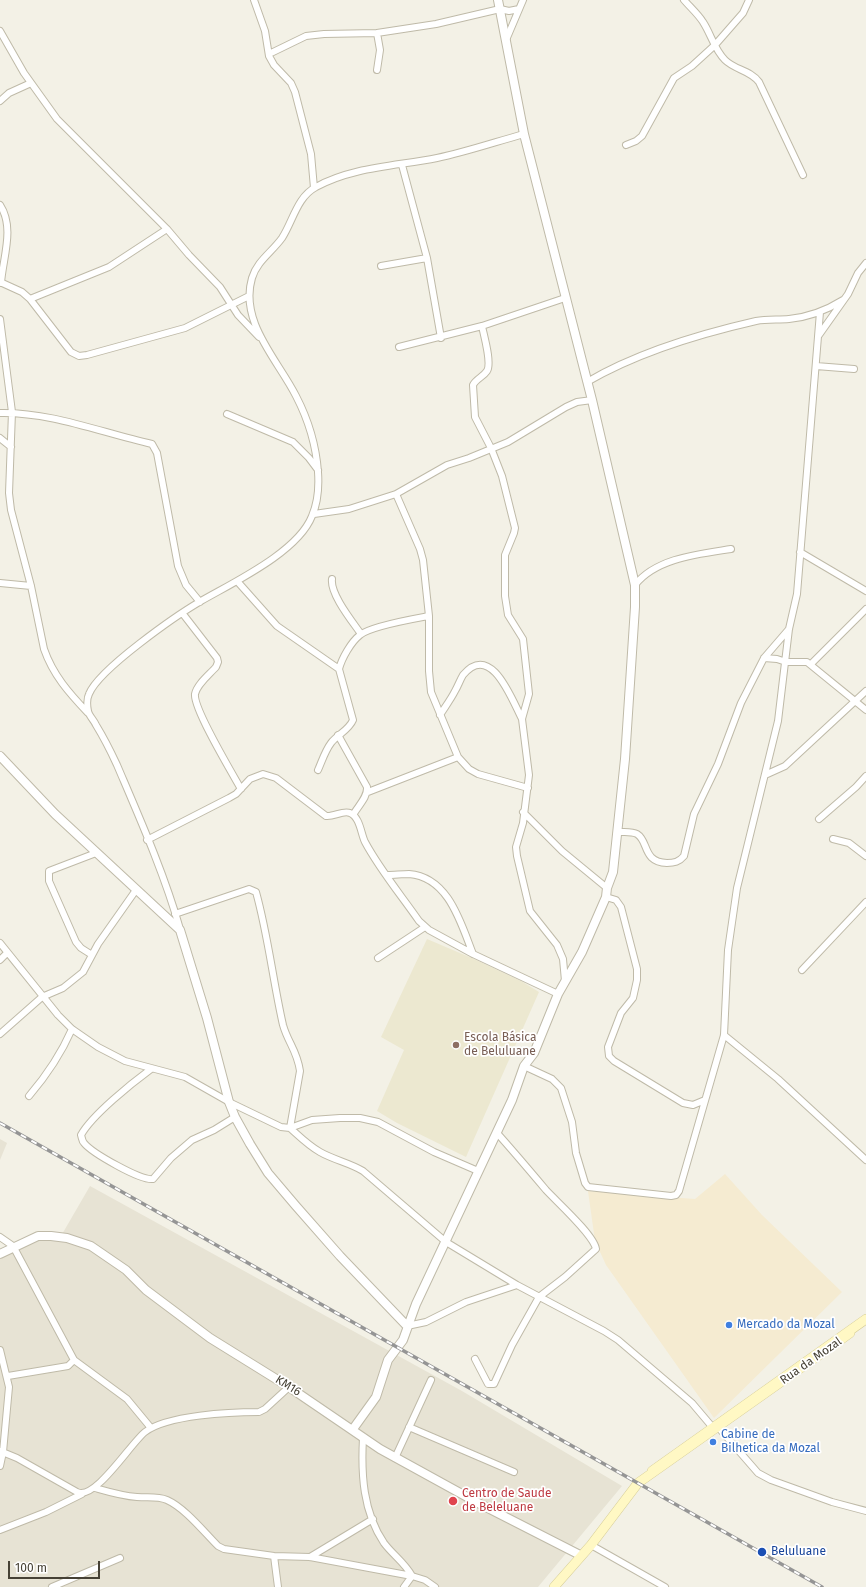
<!DOCTYPE html>
<meta charset="utf-8">
<style>
body{margin:0}
#map{position:relative;width:866px;height:1587px;overflow:hidden;background:#f3f1e6;font-family:"Fira Sans",sans-serif}
canvas{display:block}
.scale{position:absolute;left:8px;top:1561px;width:92px;height:18px;box-sizing:border-box;border:2px solid #464135;border-top:0;padding-left:5px;font-size:12px;line-height:14px;white-space:nowrap;color:#464135;-webkit-text-stroke:3px #fff;paint-order:stroke}
</style>
<div id="map">
<canvas width="866" height="1587"></canvas>
<div class="scale">100 m</div>
</div>
<script>
const c = document.querySelector('canvas').getContext('2d');
c.lineJoin = 'round';
function fill(path, color) { c.fillStyle = color; c.fill(path, 'evenodd'); }
function trace(path, color, width, dash) { c.strokeStyle = color; c.lineWidth = width; c.lineCap = dash ? 'butt' : 'round'; c.setLineDash(dash || []); c.stroke(path); }
function drawText(font, color, halo, rows, align = 'center') {
  c.font = font + ' "Fira Sans",sans-serif'; c.lineWidth = 3.5; c.setLineDash([]); c.textBaseline = 'middle'; c.strokeStyle = halo; c.fillStyle = color; for (const [text, x, y, turn = 0] of rows) {
    c.save(); c.translate(x, y); c.rotate((+turn || 0) * Math.PI / 180); c.textAlign = isNaN(turn) ? turn : align; if (halo) c.strokeText(text, 0, 0); c.fillText(text, 0, 0); c.restore();
  }
}
fill(new Path2D(`
 M 0,1139 L 7,1143 L 0,1160 Z
 M 90,1186 L 462,1391 L 622,1486 L 538,1587 L 0,1587 L 0,1259 L 35,1238 L 61,1236 Z`), '#e7e3d4');
fill(new Path2D(`
 M 725,1174 L 762,1215 L 842,1292 L 714,1418 L 606,1265 L 595,1241 L 588,1191 L 695,1199 Z`), '#f5ebd1');
fill(new Path2D(`
 M 427,939 L 474,959 L 521,981 L 539,992 L 466,1157 L 397,1123 L 377,1111 L 404,1050 L 381,1037 Z`), '#ece8d0');
const minor = new Path2D(`
 M 254,0 L 265,31 L 269,56 L 274,65 L 291,83 L 295,92 L 311,154 L 314,188
 M 684,0 C 690,7 698,14 703,22 C 711,34 714,49 725,60 C 735,70 750,70 759,82 L 803,175
 M 0,31 L 24,73 L 57,119 L 167,229 L 189,255 L 220,287 L 238,315 L 259,337
 M 506,40 L 523,0
 M 269,54 L 306,36 L 324,34 L 377,33 L 436,24 L 500,9 L 509,11 L 519,9
 M 377,70 L 380,50 L 377,33
 M 0,101 L 9,93 L 31,83
 M 626,145 L 636,141 L 642,136 L 674,78 L 692,66 L 715,45 L 743,13 L 749,0
 M 402,165 L 427,258 L 441,338
 M 0,205 C 15,228 3,257 1,283
 M 381,266 L 427,258
 M 0,282 L 22,292 L 30,299 L 71,352 L 79,356 L 87,355 L 185,328 L 249,296
 M 30,299 L 109,267 L 167,229
 M 0,319 L 12,412 L 9,493 L 11,510 L 31,586 L 44,649 C 53,675 69,693 88,713
 M 482,326 C 484,336 492,363 487,371 C 483,377 476,379 473,385 L 475,417 L 491,448 L 502,476 L 515,528 L 514,533 L 505,555 L 505,596 L 508,615 L 523,639 L 529,694 L 522,719 L 529,775 L 523,823 L 516,847 L 517,856 L 530,911 L 557,945 L 563,959 L 565,981
 M 819,335 L 848,294 L 858,273 L 866,263
 M 399,347 L 482,326 L 565,298
 M 816,366 L 854,369
 M 587,382 C 638,352 699,334 756,321 C 767,319 778,320 789,319 C 809,317 827,310 843,300
 M 0,413 C 52,412 102,433 152,444 L 157,453 L 178,566 L 186,585 L 200,602
 M 227,414 L 293,442 L 309,458 L 318,470
 M 0,438 L 11,447
 M 396,494 L 420,549 L 423,560 L 429,616 L 429,671 L 431,692 L 458,757 L 469,769 L 478,774 L 528,788
 M 314,514 L 349,509 L 396,494 L 447,465 L 469,458 L 508,442 L 566,407 L 577,402 L 592,400
 M 800,552 L 866,591
 M 332,579 C 330,594 352,621 361,634
 M 237,581 L 277,626 L 339,669
 M 0,583 L 31,586
 M 635,585 C 656,558 699,554 731,549
 M 183,614 L 217,658 L 218,662 L 216,667 C 210,674 197,684 195,694 C 193,708 232,773 241,789
 M 764,658 L 777,659 L 786,662 L 807,662 L 866,710
 M 811,664 L 866,609
 M 440,715 C 445,707 451,699 455,691 C 458,686 460,680 463,675 C 491,641 512,700 522,719
 M 338,735 L 367,787 C 368,797 358,806 353,815
 M 318,770 C 322,761 325,751 331,743 C 337,735 349,730 353,720 L 339,669 C 342,658 351,642 360,635 C 371,626 413,619 429,616
 M 765,775 L 785,766 L 866,691
 M 368,792 L 458,757
 M 523,812 L 562,851 L 607,888
 M 819,819 L 856,787 L 866,776
 M 618,832 C 624,832 632,831 637,834 C 649,841 642,862 667,863 C 674,863 679,862 684,856 L 694,814 L 718,764 L 741,703 L 764,658 L 789,629
 M 833,839 L 849,843 L 866,856
 M 147,840 L 229,798 L 236,794 L 250,779 L 263,774 L 276,778 L 326,816 C 334,817 343,810 350,813 C 360,817 361,834 365,842 C 380,870 401,895 419,921 L 429,930 L 473,954 L 558,994
 M 387,875 C 394,875 402,874 409,874 C 449,877 461,924 473,954
 M 606,897 L 616,900 L 621,907 L 637,969 L 637,980 L 633,998 L 621,1013 L 608,1047 L 609,1056 L 614,1061 L 683,1103 L 693,1105 L 705,1100
 M 175,914 L 249,889 L 256,892 C 268,935 273,981 283,1025 C 288,1043 297,1050 300,1071 L 290,1128 C 300,1137 309,1146 320,1152 C 334,1160 350,1163 363,1171 L 446,1242 L 517,1285 L 604,1331 L 618,1340 L 692,1403 L 714,1429
 M 180,929 C 164,873 140,819 117,765 C 111,752 104,738 96,725 C 94,720 89,716 88,711 C 87,706 87,698 89,694 C 99,669 177,615 201,601 C 234,582 298,552 312,516 C 318,502 319,486 318,472 C 316,444 309,421 296,396 C 278,360 239,322 252,278 C 257,261 272,252 282,238 C 293,221 297,197 316,187 C 352,167 397,166 437,158 C 466,152 495,142 524,134
 M 0,943 L 58,1015 L 72,1029 L 98,1047 L 125,1061 L 185,1077 L 229,1102 L 281,1127 L 290,1128 L 312,1120 L 340,1118 L 360,1118 L 378,1122 L 434,1152 L 478,1171
 M 92,955 L 81,948 L 76,942 L 49,881 L 49,871 L 96,853
 M 378,958 L 425,927
 M 0,960 L 7,953
 M 802,970 L 866,902
 M 0,1034 L 42,997 L 63,988 L 83,972 L 98,944 L 136,890
 M 724,1035 L 778,1079 L 866,1160
 M 524,1066 L 552,1079 L 561,1088 L 572,1122 L 576,1153 L 585,1183 L 588,1187 L 671,1196 L 676,1195 L 679,1191 L 724,1035 L 728,950 L 737,888 L 778,721 L 789,629 L 797,594 L 820,312
 M 151,1069 C 132,1083 92,1115 81,1135 C 82,1138 82,1141 84,1143 C 92,1153 141,1181 153,1179 L 171,1158 L 192,1140 L 214,1130 L 235,1117
 M 29,1096 C 47,1075 61,1054 72,1029
 M 0,1237 L 13,1246 L 74,1360 L 68,1366 L 8,1376
 M 407,1326 L 426,1322 L 466,1302 L 517,1285
 M 0,1350 L 9,1387 L 3,1452 L 0,1466
 M 475,1359 L 488,1384 L 494,1384 L 512,1345 L 539,1297 L 565,1277 L 596,1249 C 594,1235 557,1202 546,1190 C 530,1171 514,1152 497,1133
 M 74,1360 L 127,1399 L 151,1428
 M 409,1427 L 514,1472
 M 718,1427 L 758,1473 L 771,1480 L 832,1502 L 866,1511
 M 363,1438 C 361,1474 363,1512 384,1543 C 393,1555 405,1563 412,1576 L 404,1587
 M 0,1451 L 17,1458 L 77,1492 C 95,1501 130,1444 145,1432 C 167,1415 231,1412 259,1412 L 265,1409 L 289,1387
 M 395,1458 L 431,1380
 M 95,1488 C 109,1492 122,1496 137,1497 C 148,1498 157,1496 167,1500 C 185,1508 204,1532 218,1546 L 224,1549 L 274,1556 L 310,1557 L 412,1576 L 425,1580 L 435,1587
 M 0,1530 L 46,1512 L 82,1494
 M 591,1545 L 665,1587
 M 274,1556 L 278,1587
 M 310,1557 L 373,1519
 M 52,1587 L 120,1558`);
const tertiary = new Path2D(`
 M 0,756 L 55,814 L 180,930 L 207,1018 L 229,1102 L 235,1117 L 250,1144 L 268,1173 L 296,1206 L 340,1256 L 407,1326
 M 0,1254 L 38,1236 L 51,1236 L 67,1238 L 91,1246 L 126,1270 L 146,1290 L 210,1338 L 289,1387 L 380,1449 L 480,1504 L 580,1555
 M 353,1429 L 376,1397 L 388,1360 L 403,1340 L 416,1304 L 512,1100 L 524,1066 L 534,1053 L 558,994 L 582,952 L 606,897 L 607,888 L 613,872 L 625,759 L 635,607 L 635,585 L 592,400 L 524,134 L 498,0`);
const secondary = new Path2D(`
 M 554,1587 L 591,1545 L 638,1483 L 839,1341 L 850,1333 L 652,1471 L 866,1319`);
trace(minor, '#bfbaa8', 8);
trace(tertiary, '#bfbaa8', 10);
trace(secondary, '#d4cb95', 10);
trace(minor, '#fff', 6);
trace(tertiary, '#fff', 8);
trace(secondary, '#fff8c4', 9);
const rail = new Path2D(`
 M 0,1123 L 822,1587`);
trace(rail, '#959595', 3.5);
trace(rail, '#fff', 2, [6]);
for (const [x, y, r, color] of [
 [456,1045,4,"#8d6e63"],
 [729,1325,4,"#3f7fe0"],
 [713,1442,4,"#3f7fe0"],
 [453,1501,5,"#e0444e"],
 [762,1552,5,"#1a4fb4"]
]) { const dot = new Path2D(); dot.arc(x, y, r, 0, 2 * Math.PI); c.fillStyle = color; c.fill(dot); trace(dot, '#fff', 1.5); }
drawText('12px', '#785e54', '#fff', [
 ["Escola Básica",464,1038],
 ["de Beluluane",464,1052]
], 'left');
drawText('12px', '#366cbe', '#fff', [
 ["Mercado da Mozal",737,1325],
 ["Cabine de",721,1435],
 ["Bilhetica da Mozal",721,1449]
], 'left');
drawText('12px', '#464135', '#fff', [
 ["Rua da Mozal",811,1361,-35],
 ["KM16",288,1386,32]
]);
drawText('12px', '#be3a42', '#fff', [
 ["Centro de Saude",462,1494],
 ["de Beleluane",462,1508]
], 'left');
drawText('12px', '#164399', '#fff', [
 ["Beluluane",771,1552]
], 'left');
</script>
